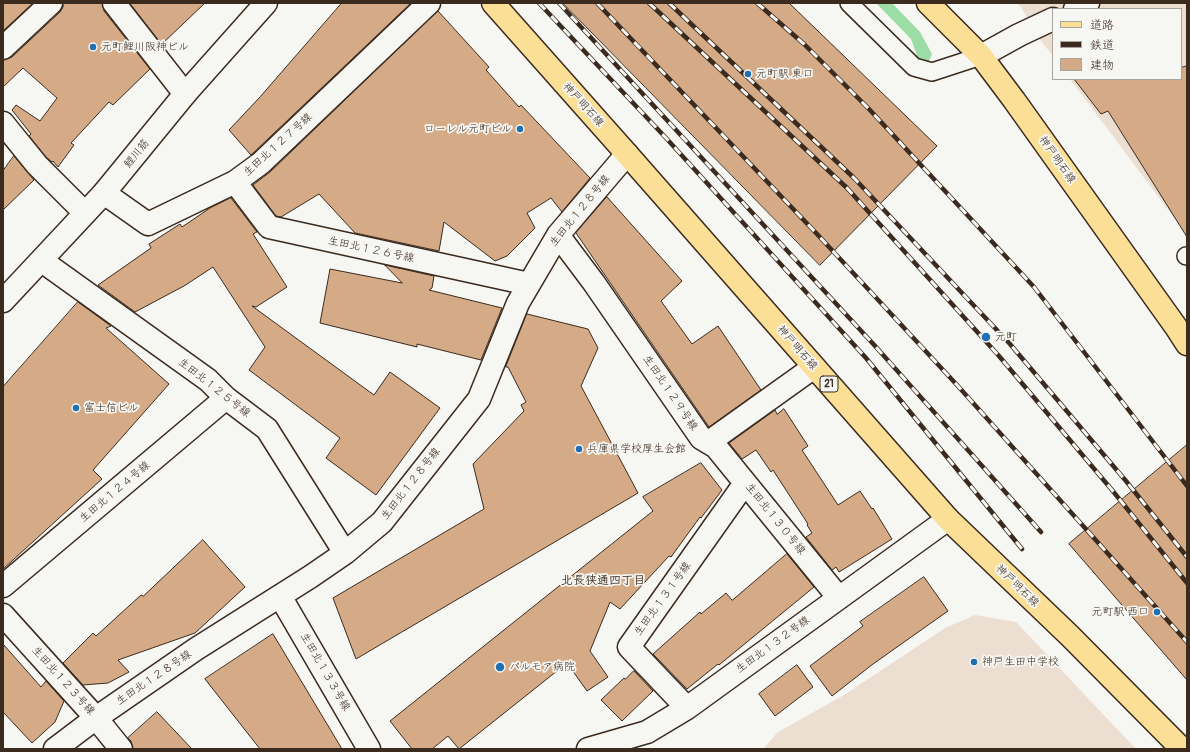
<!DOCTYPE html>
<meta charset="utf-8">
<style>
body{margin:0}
#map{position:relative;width:1190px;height:752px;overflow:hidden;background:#f6f6f2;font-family:Pangolin,"Klee One",sans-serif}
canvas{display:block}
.frame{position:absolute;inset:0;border:4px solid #3b2a1e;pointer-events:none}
.legend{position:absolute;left:1052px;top:8px;width:130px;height:72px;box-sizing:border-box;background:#f6f6f2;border:1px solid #aba49d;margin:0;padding:5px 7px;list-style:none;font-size:12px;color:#3b2a1e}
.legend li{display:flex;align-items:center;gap:8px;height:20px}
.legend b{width:20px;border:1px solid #aba49d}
</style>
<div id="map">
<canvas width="1190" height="752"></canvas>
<div class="frame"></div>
<ul class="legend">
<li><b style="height:5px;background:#fbdf96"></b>道路</li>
<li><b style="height:5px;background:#3b2a1e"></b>鉄道</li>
<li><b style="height:11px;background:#d5aa86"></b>建物</li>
</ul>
</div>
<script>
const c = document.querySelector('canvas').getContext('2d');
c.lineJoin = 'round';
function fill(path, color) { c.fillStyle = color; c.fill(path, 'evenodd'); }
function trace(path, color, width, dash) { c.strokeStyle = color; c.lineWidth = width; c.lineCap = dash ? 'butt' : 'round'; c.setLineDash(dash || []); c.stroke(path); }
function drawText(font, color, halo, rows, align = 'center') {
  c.font = font + ' Pangolin,"Klee One",sans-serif'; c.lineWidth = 3.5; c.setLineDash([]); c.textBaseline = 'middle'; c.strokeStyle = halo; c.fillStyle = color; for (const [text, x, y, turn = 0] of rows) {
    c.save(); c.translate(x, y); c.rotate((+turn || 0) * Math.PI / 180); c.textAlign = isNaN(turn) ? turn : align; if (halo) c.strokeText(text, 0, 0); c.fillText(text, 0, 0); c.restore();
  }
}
fill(new Path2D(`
 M 1017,3 L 1187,3 L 1187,235 L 1070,79 L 1181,79 L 1181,9 L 1053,9 L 1053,56 L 1041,41 L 1021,7 Z
 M 975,615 L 1016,622 L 1136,749 L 763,749 L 778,732 L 844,695 L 945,628 Z`), '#ecdfd2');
fill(new Path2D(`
 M 876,3 L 892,3 L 920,32 L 932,54 L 928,63 L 919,61 L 911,39 Z`), '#9cdda6');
const building = new Path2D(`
 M 3,3 L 33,3 L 3,31 Z
 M 63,3 L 102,3 L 104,11 L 150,69 L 113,105 L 109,102 L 71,143 L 74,145 L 58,167 L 53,161 L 52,162 L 46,157 L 29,136 L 31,134 L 12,110 L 16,105 L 40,121 L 57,98 L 23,68 L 3,87 L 3,60 L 12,57 L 60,12 L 63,7 Z
 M 130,3 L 205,3 L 162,44 Z
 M 342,3 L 411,3 L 251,155 L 229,130 L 260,97 Z
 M 563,3 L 789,3 L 937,146 L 820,265 Z
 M 438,11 L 489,67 L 486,70 L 519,107 L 521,105 L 590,178 L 562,212 L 551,198 L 527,213 L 535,228 L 507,256 L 495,261 L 444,222 L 439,251 L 355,233 L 319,194 L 281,217 L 276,216 L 253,185 L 270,172 Z
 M 1187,66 L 1187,237 L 1108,111 L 1101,114 L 1074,79 L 1181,79 L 1181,68 Z
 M 14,156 L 34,180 L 3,210 L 3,171 Z
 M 607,197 L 682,281 L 661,301 L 692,344 L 718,326 L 761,390 L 709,427 L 576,233 Z
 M 231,198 L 257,232 L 253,234 L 287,287 L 256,307 L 252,306 L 374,395 L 390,372 L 440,408 L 376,495 L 326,458 L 340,438 L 249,370 L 265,347 L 213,267 L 184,286 L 135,312 L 98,285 L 151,248 L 149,244 L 180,224 L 182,227 L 210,208 Z
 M 385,265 L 434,276 L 432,288 L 429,290 L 502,308 L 481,360 L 417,344 L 417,347 L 320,323 L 330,269 L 402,283 Z
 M 78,302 L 111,326 L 106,328 L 169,384 L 93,470 L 102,479 L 3,569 L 3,387 Z
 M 527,314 L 588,329 L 598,348 L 581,386 L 638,493 L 356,659 L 333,598 L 484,509 L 473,464 L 524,411 L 521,405 L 526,402 L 508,367 L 506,367 Z
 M 784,409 L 808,446 L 802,450 L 838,505 L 860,491 L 872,509 L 873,508 L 892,539 L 839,572 L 836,567 L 832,570 L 806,537 L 812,533 L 807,525 L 808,524 L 773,470 L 771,472 L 756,450 L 742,459 L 729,443 L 775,410 L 777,414 Z
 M 1187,445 L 1187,680 L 1069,544 Z
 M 701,463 L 722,490 L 701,518 L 700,517 L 671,557 L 669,556 L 620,609 L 610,602 L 590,651 L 608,677 L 587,691 L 567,663 L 459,749 L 448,736 L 432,749 L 412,749 L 390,721 L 653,511 L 643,497 Z
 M 203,540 L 245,587 L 195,633 L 118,660 L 129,672 L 108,683 L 83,685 L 63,663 L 93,633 L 96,636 L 141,595 L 143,596 Z
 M 787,554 L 814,587 L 719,665 L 718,664 L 687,689 L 653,654 L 700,612 L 701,614 L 726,593 L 732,600 Z
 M 924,577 L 948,611 L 873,664 L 832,696 L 810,666 L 863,626 L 860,622 Z
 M 273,634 L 342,749 L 260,749 L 205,679 Z
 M 3,644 L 41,687 L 46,681 L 64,701 L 55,722 L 32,743 L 3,712 Z
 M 797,665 L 813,687 L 775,716 L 759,694 Z
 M 634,671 L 653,691 L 622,721 L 601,700 L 624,678 L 625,679 Z
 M 157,712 L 192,749 L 133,749 L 131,741 L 128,738 Z`);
fill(building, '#d5aa86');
trace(building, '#3b2a1e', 1);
const service = new Path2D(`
 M 849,3 L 914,67 L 932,72 L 981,56
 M 1186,256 L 1187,256`);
const minor = new Path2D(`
 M 114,3 L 185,94
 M 3,48 L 51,3
 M 3,123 L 37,165 L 85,213
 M 235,182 L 269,227 L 529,284
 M 104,193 L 148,224 L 235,182 L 261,163 L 429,3
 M 558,235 L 594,283 L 701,438 L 716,447 L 839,598
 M 42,261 L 208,380 L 226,398 L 267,429 L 345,553
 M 709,442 L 814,367
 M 3,586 L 226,398
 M 280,596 L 369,749
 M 3,615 L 96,718 L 121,749
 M 687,708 L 629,647 L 745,483
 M 55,749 L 96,718 L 196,649 L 310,577 L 345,553 L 382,522 L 479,399 L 518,303 L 558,235 L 627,154
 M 588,749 L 647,732 L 687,708 L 948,519`);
const tertiary = new Path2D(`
 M 1075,9 L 1088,3
 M 981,56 L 1019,35 L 1053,19
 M 3,301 L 104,193 L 185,94 L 266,3`);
const primary = new Path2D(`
 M 493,3 L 627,154 L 948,519 L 1070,636 L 1182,749
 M 928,3 L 981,56 L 1014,100 L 1176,327 L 1187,344`);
trace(service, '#3b2a1e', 20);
trace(minor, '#3b2a1e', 25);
trace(tertiary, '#3b2a1e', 25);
trace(primary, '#3b2a1e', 25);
trace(service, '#f6f6f2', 17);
trace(minor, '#f6f6f2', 22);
trace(tertiary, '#f6f6f2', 22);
trace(primary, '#fbdf96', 22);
const rail = new Path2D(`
 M 539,3 L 666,138 L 866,358 L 1022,549
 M 559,3 L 876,347 L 1041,532
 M 597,3 L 817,234 L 957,385 L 1187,642
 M 649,3 L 847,188 L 999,356 L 1112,490 L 1187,583
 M 669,3 L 854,178 L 1010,344 L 1126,481 L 1187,557
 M 757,3 L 804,44 L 869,109 L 1034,287 L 1187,486`);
trace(rail, '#3b2a1e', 4.5);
trace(rail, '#f6f6f2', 3, [9]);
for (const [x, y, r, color] of [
 [93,47,4,"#1f6fb2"],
 [748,74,4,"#1f6fb2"],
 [520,129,4,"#1f6fb2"],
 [986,337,5,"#1f6fb2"],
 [76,408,4,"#1f6fb2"],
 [579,449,4,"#1f6fb2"],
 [1157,612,4,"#1f6fb2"],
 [974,662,4,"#1f6fb2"],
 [500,667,5,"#1f6fb2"]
]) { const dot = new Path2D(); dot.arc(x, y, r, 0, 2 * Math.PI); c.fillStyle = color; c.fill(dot); trace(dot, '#f6f6f2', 1.5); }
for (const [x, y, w] of [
 [829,384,18]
]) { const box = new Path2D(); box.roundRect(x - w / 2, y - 8, w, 16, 3); c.fillStyle = '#f6f6f2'; c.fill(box); trace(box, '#3b2a1e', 1); }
drawText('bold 10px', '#3b2a1e', null, [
 ["21",829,384]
]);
drawText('11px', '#3b2a1e', '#f6f6f2', [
 ["元町鯉川阪神ビル",101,47],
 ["元町駅 東口",756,74],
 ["ローレル元町ビル",512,129,"right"],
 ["元町",995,337],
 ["富士信ビル",84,408],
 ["兵庫県学校厚生会館",587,449],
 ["元町駅 西口",1149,612,"right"],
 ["神戸生田中学校",982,662],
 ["パルモア病院",509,667]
], 'left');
drawText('11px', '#3b2a1e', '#f6f6f2', [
 ["神戸明石線",583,105,48],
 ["生田北１２７号線",278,145,-42],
 ["鯉川筋",137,154,-51],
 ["神戸明石線",1057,160,55],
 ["生田北１２８号線",580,211,-51],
 ["生田北１２６号線",371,250,12],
 ["神戸明石線",797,348,49],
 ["生田北１２５号線",214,388,38],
 ["生田北１２９号線",670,393,56],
 ["生田北１２８号線",411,484,-52],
 ["生田北１２４号線",115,492,-40],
 ["生田北１３０号線",775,519,51],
 ["神戸明石線",1017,586,44],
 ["生田北１３１号線",663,599,-54],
 ["生田北１３２号線",773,645,-36],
 ["生田北１３３号線",325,672,60],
 ["生田北１２８号線",154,678,-34],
 ["生田北１２３号線",63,681,48]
]);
drawText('bold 12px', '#3b2a1e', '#f6f6f2', [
 ["北長狭通四丁目",603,581]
]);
</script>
